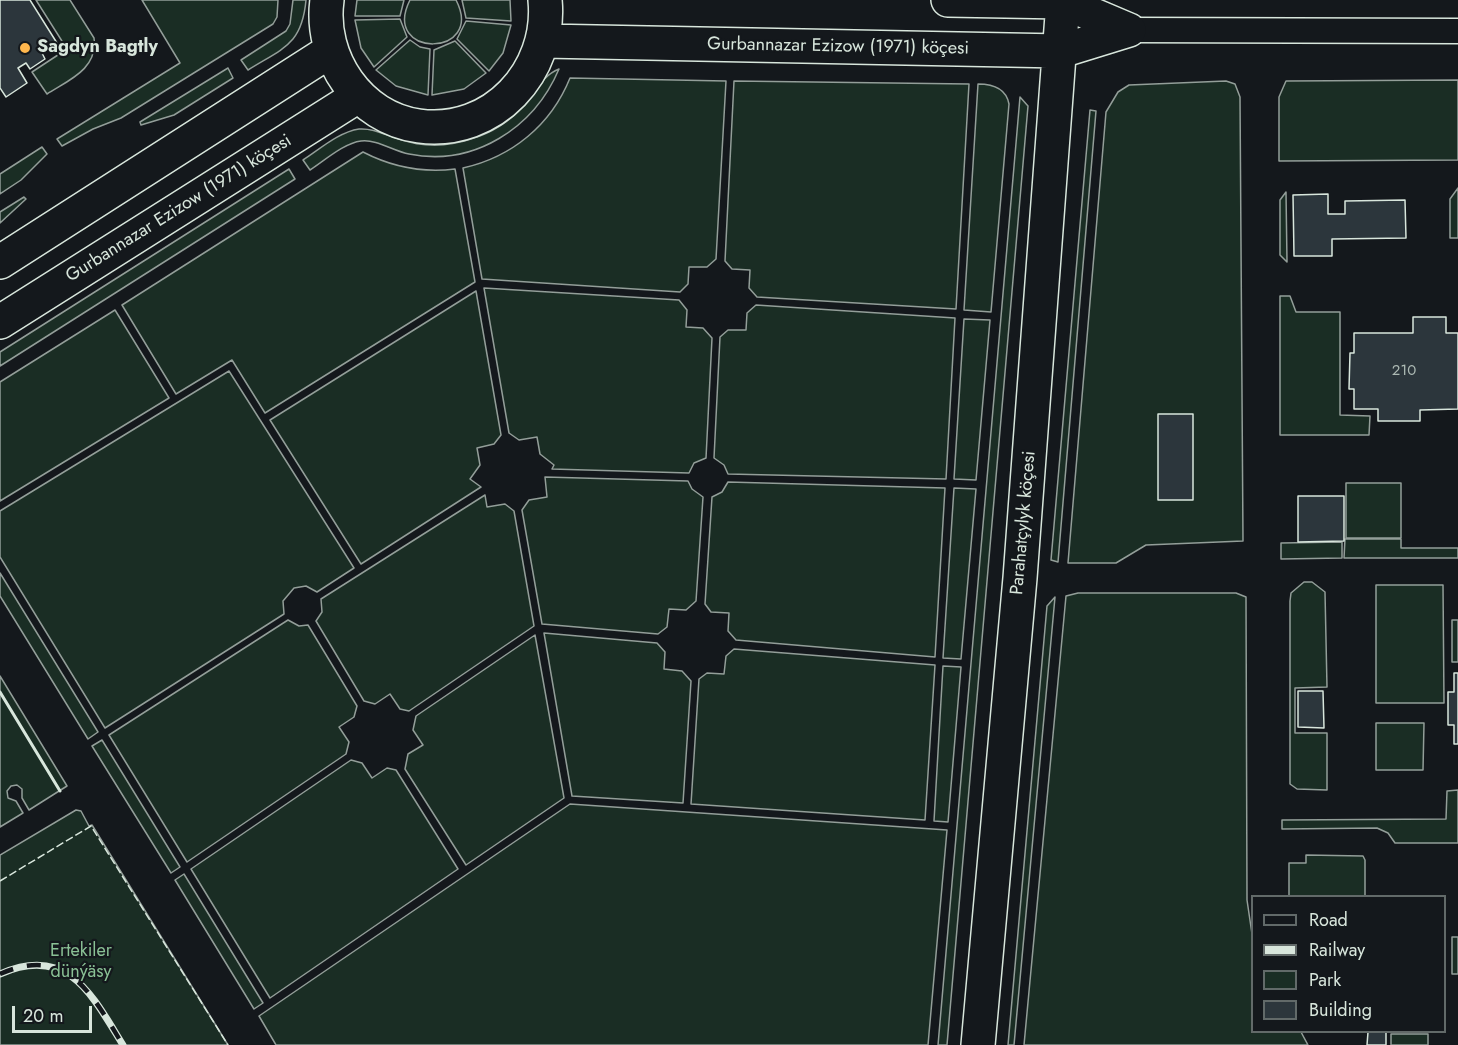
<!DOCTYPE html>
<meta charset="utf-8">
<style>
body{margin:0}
#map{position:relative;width:1458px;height:1045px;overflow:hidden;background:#14181c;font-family:Jost,sans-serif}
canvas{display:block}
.legend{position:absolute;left:1251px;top:895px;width:195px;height:138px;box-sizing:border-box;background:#14181c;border:2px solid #626a69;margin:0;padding:8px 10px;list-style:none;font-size:18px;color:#d8e6dc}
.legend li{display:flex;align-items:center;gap:12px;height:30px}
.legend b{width:30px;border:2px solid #626a69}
.scale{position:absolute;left:12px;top:1006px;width:80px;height:27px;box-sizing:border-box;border:3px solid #d8e6dc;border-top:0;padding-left:8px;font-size:18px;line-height:21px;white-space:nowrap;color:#d8e6dc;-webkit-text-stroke:4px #14181c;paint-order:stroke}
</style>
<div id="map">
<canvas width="1458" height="1045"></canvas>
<ul class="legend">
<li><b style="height:8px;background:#14181c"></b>Road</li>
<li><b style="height:8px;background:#d8e6dc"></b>Railway</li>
<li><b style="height:16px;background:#1a2d24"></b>Park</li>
<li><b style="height:16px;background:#2c363c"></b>Building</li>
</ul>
<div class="scale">20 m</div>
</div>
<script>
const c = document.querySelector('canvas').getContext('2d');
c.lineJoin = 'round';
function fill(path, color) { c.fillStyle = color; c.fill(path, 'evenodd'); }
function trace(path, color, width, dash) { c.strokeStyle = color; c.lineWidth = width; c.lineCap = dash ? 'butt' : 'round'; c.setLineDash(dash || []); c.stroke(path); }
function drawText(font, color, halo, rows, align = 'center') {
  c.font = font + ' Jost,sans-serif'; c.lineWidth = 4.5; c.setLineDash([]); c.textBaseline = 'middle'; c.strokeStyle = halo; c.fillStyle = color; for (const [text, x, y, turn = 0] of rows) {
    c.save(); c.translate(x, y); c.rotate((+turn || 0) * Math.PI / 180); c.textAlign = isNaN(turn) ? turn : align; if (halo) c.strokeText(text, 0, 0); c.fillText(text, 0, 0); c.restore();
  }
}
const green = new Path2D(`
 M 36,0 L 70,0 L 94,38 C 98,69 69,80 47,94 L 32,72 L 67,49 Z
 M 142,0 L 278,0 L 277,17 L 273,24 L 121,118 L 93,129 L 62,146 L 57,139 L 180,63 Z
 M 293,0 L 306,0 C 302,45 283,48 248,70 L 241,60 L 286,31 L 290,24 Z
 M 357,0 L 404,0 L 400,16 L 355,16 Z
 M 410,0 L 456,0 C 486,58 380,59 410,0 Z
 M 462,0 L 510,0 L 511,21 L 466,18 Z
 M 400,19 L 407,37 L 374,67 L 361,48 L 355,20 Z
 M 466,21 L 511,25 L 503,53 L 489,71 L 457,39 Z
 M 410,40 L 420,47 L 430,49 L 428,95 L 396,86 L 376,70 Z
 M 455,41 L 486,73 L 464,89 L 432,95 L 434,50 Z
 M 228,68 L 233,78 L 174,115 L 141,125 L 140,122 Z
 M 559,69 C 534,128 474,167 409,154 C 393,151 377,139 361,141 C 344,143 324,161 310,170 L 303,160 C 320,149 339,132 359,129 C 374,128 385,135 399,139 C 422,147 447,147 471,139 C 491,133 511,121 524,105 C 535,92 543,75 559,69 Z
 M 570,78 L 726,81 L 716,259 L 707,267 L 689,267 L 688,284 L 680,292 L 482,279 L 463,168 C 512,157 551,125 570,78 Z
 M 1458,80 L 1458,160 L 1279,161 L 1279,97 L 1286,81 Z
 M 734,81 L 969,84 L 956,309 L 757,297 L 749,288 L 750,270 L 732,269 L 725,261 Z
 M 1226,81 L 1235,84 L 1240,97 L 1243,541 L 1146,545 L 1116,563 L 1068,563 L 1106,112 L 1118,92 L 1129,85 Z
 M 978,84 C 992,84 1006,88 1009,104 L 991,312 L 964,310 Z
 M 1020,97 L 1028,106 L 947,1045 L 938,1045 Z
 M 1090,110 L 1096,111 L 1058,562 L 1051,560 Z
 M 42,147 L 47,154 L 21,180 L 0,194 L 0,174 Z
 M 363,152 C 392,167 423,173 455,169 L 475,282 L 265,413 L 232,360 L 176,394 L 122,305 Z
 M 289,169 L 295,179 L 0,366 L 0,352 Z
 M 1458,188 L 1458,238 L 1450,238 L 1450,199 Z
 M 1286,192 L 1287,262 L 1280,255 L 1280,200 Z
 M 24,197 L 26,199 L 0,223 L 0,212 Z
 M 484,288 L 679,300 L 687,310 L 686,327 L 703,328 L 712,338 L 706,458 L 694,463 L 689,473 L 552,469 L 554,465 L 540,454 L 537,437 L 519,440 L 509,433 Z
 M 476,291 L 501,435 L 494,444 L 477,448 L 480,465 L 470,479 L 481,487 L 361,564 L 270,420 Z
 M 1280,296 L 1290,296 L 1296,312 L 1340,312 L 1340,415 L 1370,416 L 1369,435 L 1280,435 Z
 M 756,305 L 955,318 L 946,479 L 728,474 L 724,465 L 714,458 L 720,337 L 728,330 L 746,330 L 747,313 Z
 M 115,310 L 169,398 L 0,501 L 0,382 Z
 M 964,319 L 990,320 L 976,480 L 954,479 Z
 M 229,371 L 354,568 L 317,592 L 306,586 L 294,588 L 283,601 L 284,614 L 105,728 L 0,557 L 0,511 Z
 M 545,477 L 688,481 L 692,489 L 703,497 L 696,601 L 686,610 L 669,609 L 667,627 L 658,634 L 542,624 L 522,510 L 529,500 L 547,497 Z
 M 728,482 L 945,488 L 935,657 L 736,640 L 728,631 L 729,613 L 711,612 L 705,604 L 712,497 L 722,492 Z
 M 1346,483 L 1401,483 L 1401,538 L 1346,538 Z
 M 954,488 L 976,489 L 961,659 L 943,658 Z
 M 485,495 L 487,507 L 505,504 L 514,511 L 534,626 L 409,711 L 400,709 L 390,694 L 375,704 L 364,701 L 316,621 L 322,612 L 321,599 Z
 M 1345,539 L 1401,539 L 1401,548 L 1458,548 L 1458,558 L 1344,558 Z
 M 1342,542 L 1342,558 L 1281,559 L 1281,543 Z
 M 0,573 L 98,732 L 88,739 L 0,596 Z
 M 1304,582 L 1312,582 L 1325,592 L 1327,687 L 1295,688 L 1295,733 L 1327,733 L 1327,790 L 1297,789 L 1290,784 L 1290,601 L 1291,593 Z
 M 1376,585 L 1443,585 L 1444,703 L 1376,703 Z
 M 1078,593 L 1236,593 L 1246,597 L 1247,900 L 1252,934 L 1252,1032 L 1301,1032 L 1308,1045 L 1024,1045 L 1066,596 Z
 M 1055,597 L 1014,1045 L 1008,1045 L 1047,606 Z
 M 288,620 L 299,626 L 308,625 L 357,706 L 354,717 L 339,727 L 349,742 L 346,754 L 187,862 L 109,735 Z
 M 1452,620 L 1458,620 L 1458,662 L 1452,662 Z
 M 544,633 L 657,643 L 665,652 L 664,669 L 682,671 L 691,681 L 683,803 L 572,796 Z
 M 535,635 L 564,798 L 466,865 L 405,769 L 408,754 L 423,745 L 413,730 L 416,716 Z
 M 734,649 L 935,665 L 925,820 L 691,804 L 699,679 L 707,673 L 724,674 L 726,656 Z
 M 943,666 L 961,667 L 948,822 L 934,821 Z
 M 0,676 L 67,786 L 29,810 L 22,798 L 22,789 L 17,785 L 11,786 L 7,791 L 8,798 L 16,801 L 23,813 L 0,827 Z
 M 1376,723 L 1424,723 L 1423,770 L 1376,770 Z
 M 102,740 L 180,867 L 171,873 L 92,746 Z
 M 351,760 L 362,763 L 372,778 L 387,768 L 396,770 L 458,869 L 270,998 L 191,869 Z
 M 1458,790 L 1458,843 L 1395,843 L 1388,833 L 1377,828 L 1282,829 L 1282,820 L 1446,819 L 1447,791 Z
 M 570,804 L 947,830 L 928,1045 L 276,1045 L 259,1016 Z
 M 76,810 L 81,811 L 89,826 L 92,825 L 228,1045 L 0,1045 L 0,855 Z
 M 1306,855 L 1363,856 L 1365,860 L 1365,896 L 1289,896 L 1289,863 L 1306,863 Z
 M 184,874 L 263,1003 L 254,1009 L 175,880 Z
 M 1452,937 L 1458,937 L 1458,974 L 1452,974 Z
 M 1391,1034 L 1428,1034 L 1428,1045 L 1391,1045 Z`);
fill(green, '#1a2d24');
trace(green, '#939e99', 1.5);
const building = new Path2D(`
 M 0,0 L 30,0 L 57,43 L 42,53 L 45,59 L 30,69 L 26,63 L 18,68 L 27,83 L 6,97 L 0,88 Z
 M 1328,194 L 1328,214 L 1345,214 L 1345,201 L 1405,200 L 1406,238 L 1332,239 L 1332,256 L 1294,256 L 1293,195 Z
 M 1413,317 L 1446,317 L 1446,333 L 1458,333 L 1458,409 L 1420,410 L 1420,421 L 1378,421 L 1378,409 L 1354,409 L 1354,389 L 1349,389 L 1350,353 L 1354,353 L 1354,333 L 1413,333 Z
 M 1158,414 L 1193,414 L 1193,500 L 1158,500 Z
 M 1298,496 L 1344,496 L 1344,541 L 1298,542 Z
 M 1454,673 L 1458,673 L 1458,744 L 1454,744 L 1454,725 L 1448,725 L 1448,692 L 1454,692 Z
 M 1298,691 L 1323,691 L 1324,728 L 1298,727 Z
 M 1368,1032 L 1386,1032 L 1386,1045 L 1367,1045 Z`);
fill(building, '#2c363c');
trace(building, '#d8e6dc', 1.5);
const street = new Path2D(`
 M 1129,30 L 1458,31`);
const secondary = new Path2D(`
 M 327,0 C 319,58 359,118 419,126 C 493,136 552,71 545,0
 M 948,0 L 1063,2 L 1129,30
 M 544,41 L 1061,51 L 1129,30
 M 0,262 L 330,51
 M 0,322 L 358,96
 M 978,1045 L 1020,578 L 1063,2`);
trace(street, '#d8e6dc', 27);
trace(secondary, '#d8e6dc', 36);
trace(street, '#14181c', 24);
trace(secondary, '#14181c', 33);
const rail = new Path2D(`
 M 0,974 C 68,944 92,995 123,1045`);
trace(rail, '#d8e6dc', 7);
trace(rail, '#14181c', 4.5, [14]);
trace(new Path2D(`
 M 0,881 L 91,826 L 228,1045`), '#d8e6dc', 1.5, [8, 3]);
trace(new Path2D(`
 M 0,692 L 60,791`), '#d8e6dc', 3);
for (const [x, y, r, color] of [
 [25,48,6,"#ffb74d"]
]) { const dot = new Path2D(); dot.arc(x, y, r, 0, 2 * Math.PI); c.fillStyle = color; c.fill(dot); trace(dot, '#14181c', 2); }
drawText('15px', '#adbab4', null, [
 ["210",1404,371]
]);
drawText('18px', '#d8e6dc', '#14181c', [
 ["Gurbannazar Ezizow (1971) köçesi",838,47,1],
 ["Gurbannazar Ezizow (1971) köçesi",179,209,-32],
 ["Parahatçylyk köçesi",1024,523,-85]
]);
drawText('bold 18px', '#d8e6dc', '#14181c', [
 ["Sagdyn Bagtly",37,48]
], 'left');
drawText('18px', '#8ac095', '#14181c', [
 ["Ertekiler",81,952],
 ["dünýäsy",81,973]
]);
</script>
